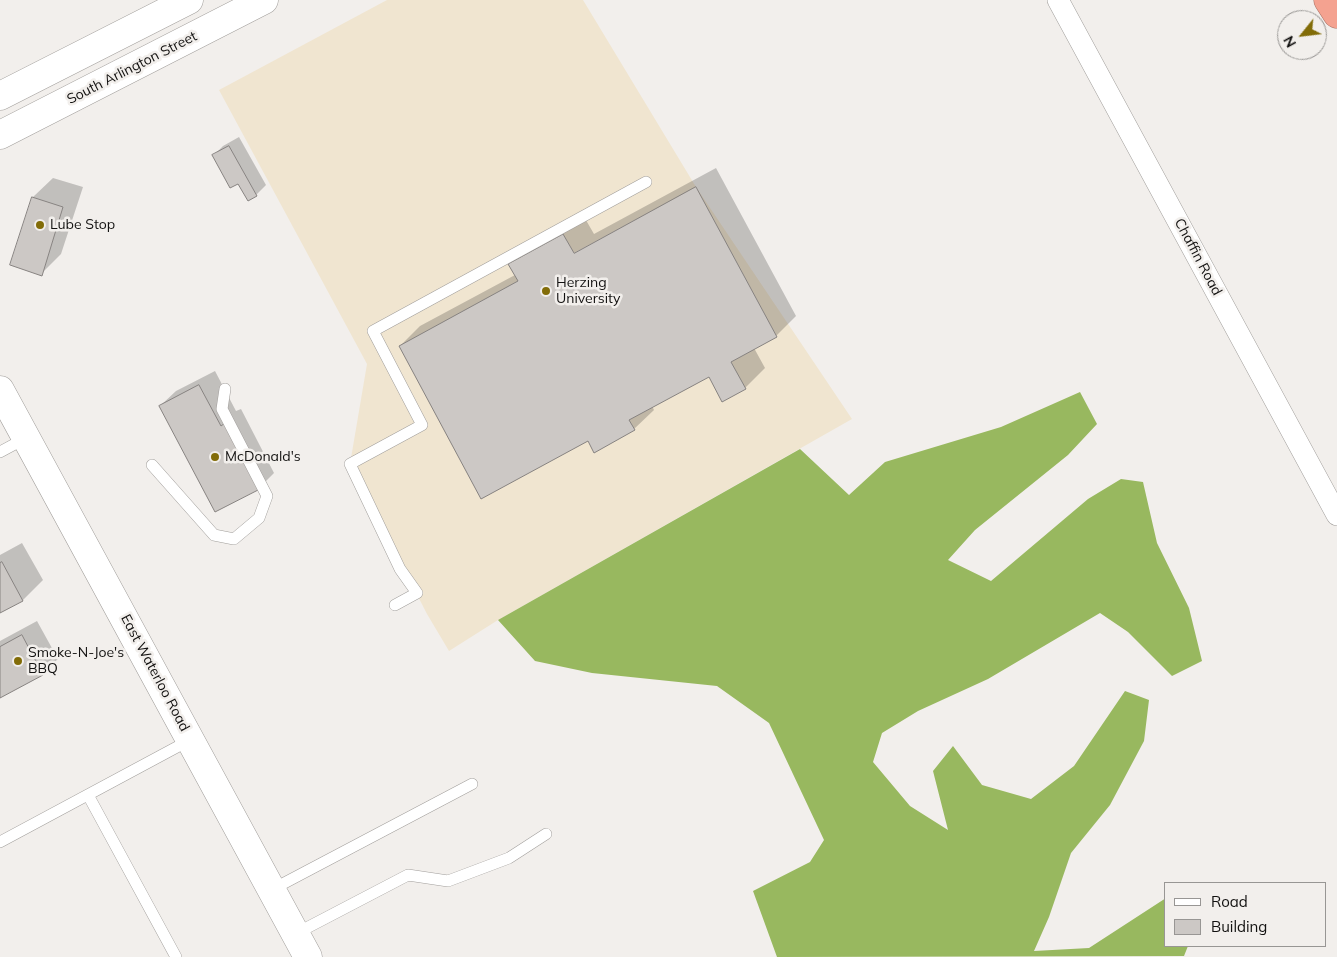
<!DOCTYPE html>
<style>
body{margin:0}
#map{position:relative;width:1337px;height:957px;overflow:hidden;background:#f2efec;font-family:Mulish,sans-serif}
canvas{display:block}
.legend{position:absolute;left:1164px;top:882px;width:162px;height:65px;box-sizing:border-box;background:#f2efec;border:1px solid #989694;margin:0;padding:6px 9px;list-style:none;font-size:15px;color:#121110}
.legend li{display:flex;align-items:center;gap:10px;height:25px}
.legend b{width:25px;border:1px solid #989694}
.north{position:absolute;left:1277px;top:10px;width:50px;height:50px;box-sizing:border-box;background:#f2efec;border:1px solid #989694;border-radius:50%;rotate:241deg;font-size:14px;font-weight:700;line-height:20px;text-align:center;color:#121110}
.north::after{content:'';display:block;margin:auto;width:18px;height:22px;background:#826c08;clip-path:polygon(50% 0,100% 100%,50% 72%,0 100%)}
</style>
<div id="map">
<canvas width="1337" height="957"></canvas>
<ul class="legend">
<li><b style="height:6px;background:#fff"></b>Road</li>
<li><b style="height:14px;background:#ccc8c5"></b>Building</li>
</ul>
<div class="north">N</div>
</div>
<script>
const c = document.querySelector('canvas').getContext('2d');
c.lineJoin = 'round';
function fill(path, color) { c.fillStyle = color; c.fill(path, 'evenodd'); }
function trace(path, color, width, dash) { c.strokeStyle = color; c.lineWidth = width; c.lineCap = dash ? 'butt' : 'round'; c.setLineDash(dash || []); c.stroke(path); }
function drawText(font, color, halo, rows, align = 'center') {
  c.font = font + ' Mulish,sans-serif'; c.lineWidth = 5; c.setLineDash([]); c.textBaseline = 'middle'; c.strokeStyle = halo; c.fillStyle = color; for (const [text, x, y, turn = 0] of rows) {
    c.save(); c.translate(x, y); c.rotate((+turn || 0) * Math.PI / 180); c.textAlign = isNaN(turn) ? turn : align; if (halo) c.strokeText(text, 0, 0); c.fillText(text, 0, 0); c.restore();
  }
}
fill(new Path2D(`
 M 387,0 L 583,0 L 696,187 L 852,419 L 498,620 L 449,651 L 427,614 L 350,464 L 367,364 L 219,90 Z`), '#f0e5d0');
fill(new Path2D(`
 M 1080,392 L 1097,424 L 1068,455 L 975,530 L 948,560 L 991,581 L 1088,499 L 1121,479 L 1143,482 L 1157,543 L 1189,608 L 1202,661 L 1172,676 L 1128,632 L 1100,613 L 988,679 L 918,711 L 882,733 L 873,762 L 910,806 L 948,830 L 933,771 L 953,746 L 982,785 L 1031,799 L 1074,766 L 1125,691 L 1149,700 L 1144,741 L 1110,805 L 1071,853 L 1049,917 L 1034,951 L 1089,948 L 1166,898 L 1166,946 L 1188,946 L 1184,956 L 777,957 L 753,891 L 810,862 L 824,840 L 769,723 L 717,686 L 592,673 L 535,661 L 498,620 L 800,449 L 849,495 L 885,462 L 1001,427 Z`), '#98b85f');
fill(new Path2D(`
 M 239,137 L 266,185 L 256,195 L 239,182 L 213,156 L 223,146 Z
 M 716,168 L 796,316 L 776,336 L 754,348 L 765,368 L 745,388 L 709,375 L 652,406 L 654,410 L 634,429 L 588,439 L 400,346 L 420,326 L 515,275 L 509,264 L 529,244 L 583,215 L 594,234 Z
 M 53,178 L 83,187 L 61,254 L 41,274 L 33,197 Z
 M 215,371 L 236,411 L 241,409 L 274,473 L 259,488 L 160,406 L 176,391 Z
 M 22,543 L 43,580 L 23,600 L 0,612 L 0,555 Z
 M 37,621 L 58,659 L 42,674 L 0,697 L 0,641 Z`), '#0003');
const building = new Path2D(`
 M 229,146 L 257,196 L 248,201 L 238,184 L 230,188 L 212,155 Z
 M 696,187 L 777,337 L 731,362 L 746,389 L 722,402 L 709,377 L 629,420 L 635,430 L 594,453 L 588,441 L 481,499 L 399,346 L 518,281 L 508,264 L 563,234 L 574,253 Z
 M 32,197 L 63,207 L 42,276 L 10,265 Z
 M 199,385 L 221,426 L 225,423 L 260,489 L 215,512 L 159,406 Z
 M 2,562 L 23,601 L 0,613 L 0,563 Z
 M 22,635 L 43,675 L 0,698 L 0,647 Z`);
fill(building, '#ccc8c5');
trace(building, '#878381', 1);
const lane = new Path2D(`
 M 0,452 L 26,438
 M 152,465 L 214,535 L 234,539 L 259,518 L 267,496 L 222,409 L 225,389
 M 395,605 L 417,593 L 400,569 L 350,464 L 422,425 L 373,331 L 646,182
 M 88,795 L 176,957
 M 0,842 L 190,740
 M 271,890 L 472,784
 M 295,934 L 408,875 L 448,881 L 509,858 L 546,834`);
const street = new Path2D(`
 M 1058,0 L 1337,515`);
const secondary = new Path2D(`
 M 0,96 L 189,0
 M 0,135 L 264,0
 M 0,390 C 104,578 205,768 308,957`);
const highway = new Path2D(`
 M 1328,0 L 1337,14`);
trace(lane, '#a19e9b', 12);
trace(street, '#a19e9b', 22);
trace(secondary, '#a19e9b', 29);
trace(highway, '#a56f63', 29);
trace(lane, '#fff', 11);
trace(street, '#fff', 21);
trace(secondary, '#fff', 28);
trace(highway, '#f4a290', 28);
for (const [x, y, r, color] of [
 [40,225,5,"#826c08"],
 [546,291,5,"#826c08"],
 [215,457,5,"#826c08"],
 [18,661,5,"#826c08"]
]) { const dot = new Path2D(); dot.arc(x, y, r, 0, 2 * Math.PI); c.fillStyle = color; c.fill(dot); trace(dot, '#f2efec', 2); }
drawText('14px', '#121110', '#f2efec', [
 ["South Arlington Street",132,68,-27],
 ["Chaffin Road",1198,257,62],
 ["East Waterloo Road",155,673,62]
]);
drawText('14px', '#121110', '#f2efec', [
 ["Lube Stop",50,225],
 ["Herzing",556,283],
 ["University",556,299],
 ["McDonald's",225,457],
 ["Smoke-N-Joe's",28,653],
 ["BBQ",28,669]
], 'left');
</script>
